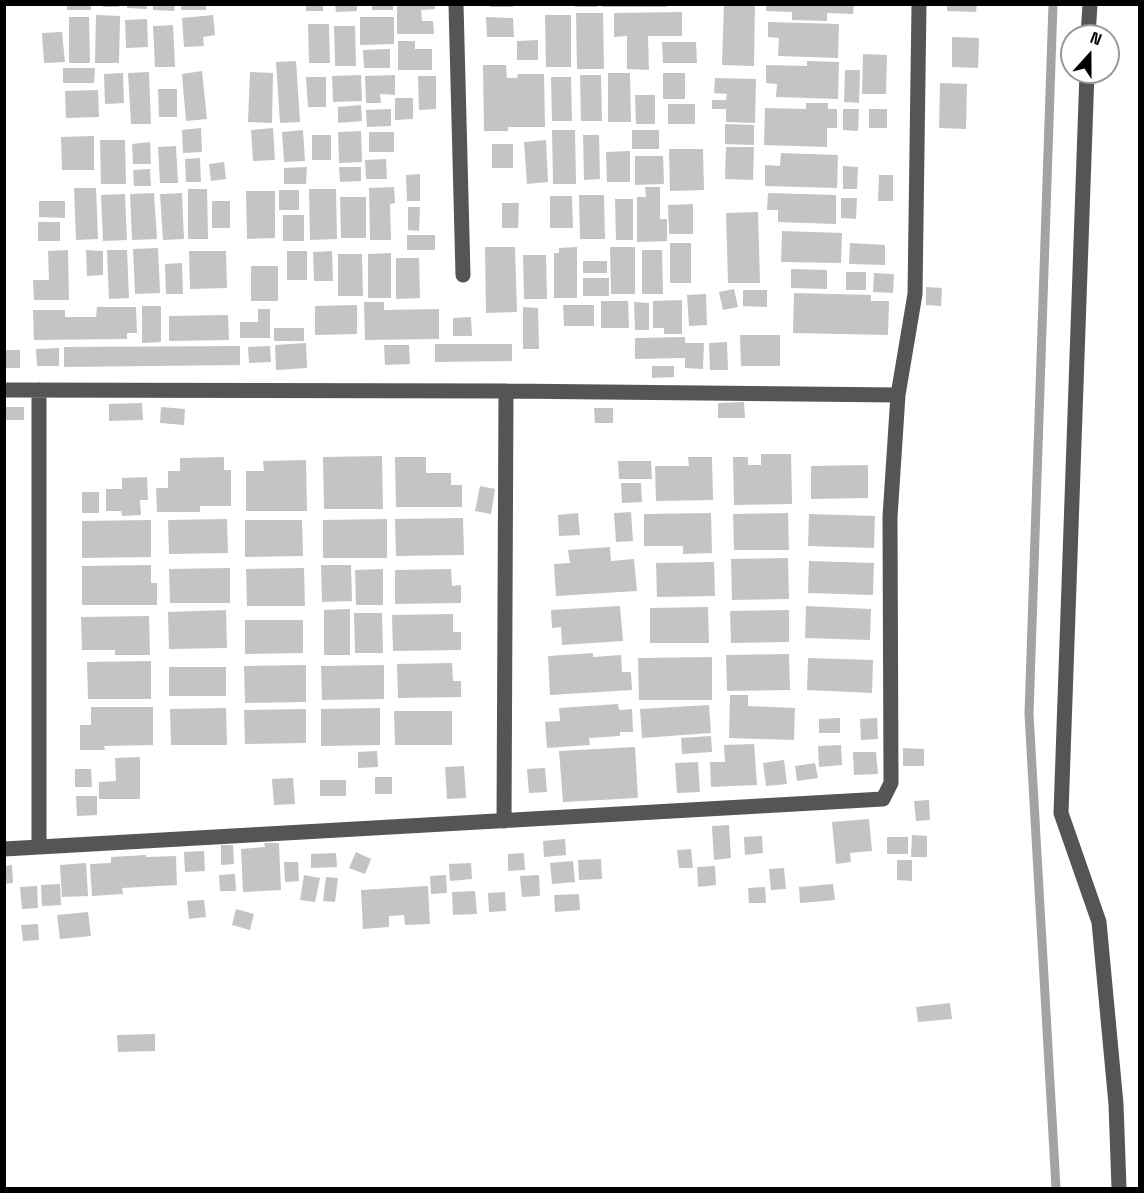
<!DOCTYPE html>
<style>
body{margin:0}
#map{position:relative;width:1144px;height:1193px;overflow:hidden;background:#fff;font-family:"Space Grotesk",sans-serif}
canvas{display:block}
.frame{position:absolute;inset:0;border:6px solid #000;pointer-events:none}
.north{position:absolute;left:1060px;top:24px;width:60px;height:60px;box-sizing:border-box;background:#fff;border:2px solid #999;border-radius:50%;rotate:21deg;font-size:16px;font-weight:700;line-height:24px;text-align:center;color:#000}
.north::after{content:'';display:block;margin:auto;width:21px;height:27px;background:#000;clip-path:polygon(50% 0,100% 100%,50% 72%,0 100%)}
</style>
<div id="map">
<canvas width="1144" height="1193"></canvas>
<div class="frame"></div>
<div class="north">N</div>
</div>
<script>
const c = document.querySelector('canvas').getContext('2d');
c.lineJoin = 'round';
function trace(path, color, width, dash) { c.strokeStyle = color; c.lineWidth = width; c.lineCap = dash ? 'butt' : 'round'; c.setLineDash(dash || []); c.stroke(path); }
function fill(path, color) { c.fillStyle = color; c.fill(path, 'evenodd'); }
trace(new Path2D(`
 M 1053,4 L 1029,714 L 1056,1188`), '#a3a3a3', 9);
fill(new Path2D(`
 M 67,4 L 91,4 L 91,10 L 67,10 Z
 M 103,4 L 119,4 L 119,7 L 103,7 Z
 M 127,4 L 147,4 L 147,9 L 127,8 Z
 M 153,4 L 175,4 L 174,11 L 153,10 Z
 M 181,4 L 206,4 L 206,10 L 181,10 Z
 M 306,4 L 323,4 L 323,11 L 306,11 Z
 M 335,4 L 357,4 L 357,11 L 336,12 Z
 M 372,4 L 393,4 L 393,10 L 372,10 Z
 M 397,4 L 435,4 L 435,9 L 421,10 L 422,21 L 433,21 L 434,34 L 397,34 Z
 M 490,4 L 513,4 L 513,7 L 490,7 Z
 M 575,4 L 597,4 L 597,7 L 575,7 Z
 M 602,4 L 667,4 L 667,7 L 602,7 Z
 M 724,4 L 755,4 L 754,66 L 722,65 Z
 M 947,4 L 977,4 L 976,12 L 947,11 Z
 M 766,5 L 854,5 L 853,14 L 827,13 L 827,21 L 792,20 L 792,12 L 766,11 Z
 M 682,12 L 682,36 L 648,36 L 649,70 L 627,69 L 627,36 L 614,37 L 614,13 Z
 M 576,13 L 603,13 L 604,69 L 577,69 Z
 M 96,15 L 120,16 L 119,63 L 95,63 Z
 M 213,15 L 215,35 L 203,37 L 204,46 L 184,47 L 182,18 Z
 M 545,15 L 571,15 L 571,67 L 546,67 Z
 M 69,17 L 89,17 L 90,63 L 69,63 Z
 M 360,17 L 394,17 L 394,44 L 360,45 Z
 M 486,17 L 513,18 L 514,37 L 487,37 Z
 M 147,19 L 148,47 L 126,48 L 125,20 Z
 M 768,22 L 839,24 L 838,58 L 778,56 L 779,38 L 768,37 Z
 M 308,24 L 329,24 L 330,63 L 309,63 Z
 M 173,25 L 175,67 L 155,67 L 153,26 Z
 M 334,26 L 355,26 L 356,66 L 335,66 Z
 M 62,32 L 65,62 L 44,63 L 42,33 Z
 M 952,37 L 979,38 L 978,68 L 952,67 Z
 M 538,40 L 538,60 L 517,60 L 517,41 Z
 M 398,41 L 415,41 L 415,49 L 432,49 L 432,70 L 398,70 Z
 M 662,42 L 696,42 L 697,63 L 663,63 Z
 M 390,49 L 390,68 L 364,68 L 363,50 Z
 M 863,54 L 887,55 L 886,94 L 862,94 Z
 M 296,61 L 300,122 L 280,123 L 276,62 Z
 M 807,61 L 839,62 L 838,99 L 776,97 L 777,84 L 766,83 L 766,65 L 807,66 Z
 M 483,65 L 506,65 L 507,78 L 517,78 L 518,74 L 544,74 L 545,127 L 508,127 L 508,131 L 484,131 Z
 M 63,68 L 95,68 L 94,83 L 63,83 Z
 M 845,70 L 860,70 L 859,103 L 844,102 Z
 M 202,71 L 207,119 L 186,121 L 182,74 Z
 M 149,72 L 151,124 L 131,124 L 128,73 Z
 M 250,72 L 273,73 L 272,123 L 248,122 Z
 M 123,73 L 124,103 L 105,104 L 104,74 Z
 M 608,73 L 630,73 L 631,122 L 608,122 Z
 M 663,73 L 685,73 L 685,99 L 663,99 Z
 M 361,75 L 362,101 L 333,102 L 332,76 Z
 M 395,75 L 395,95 L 380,94 L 381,103 L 366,103 L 365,76 Z
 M 580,75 L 601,75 L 602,121 L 581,121 Z
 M 418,76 L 436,76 L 436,109 L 419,110 Z
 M 306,77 L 326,77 L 326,107 L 308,107 Z
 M 551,77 L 571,77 L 572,121 L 552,121 Z
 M 715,78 L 756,79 L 755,123 L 726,122 L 726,109 L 712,109 L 712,100 L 726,100 L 727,94 L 714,93 Z
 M 940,83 L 967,84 L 966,129 L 939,128 Z
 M 158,89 L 177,89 L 177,117 L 159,117 Z
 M 98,90 L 99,117 L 66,118 L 65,91 Z
 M 635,95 L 655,95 L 655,124 L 636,124 Z
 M 395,98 L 413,98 L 413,119 L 395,120 Z
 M 806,103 L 828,103 L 828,109 L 837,109 L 837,128 L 827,128 L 827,147 L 764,145 L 765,108 L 806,109 Z
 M 668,104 L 695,104 L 695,124 L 668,124 Z
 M 361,105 L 362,121 L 338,123 L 338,107 Z
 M 391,109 L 391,126 L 367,127 L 366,110 Z
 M 843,109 L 859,109 L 858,131 L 843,130 Z
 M 869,109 L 887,109 L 887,128 L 869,128 Z
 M 725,124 L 754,125 L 754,145 L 725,144 Z
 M 201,128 L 202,152 L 183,153 L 182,130 Z
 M 273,128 L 275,160 L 253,161 L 251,130 Z
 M 303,130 L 305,161 L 284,162 L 282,132 Z
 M 552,130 L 575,130 L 576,184 L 553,184 Z
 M 632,130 L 659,130 L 659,149 L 632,149 Z
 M 361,131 L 362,162 L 339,163 L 338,132 Z
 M 369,132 L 394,132 L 394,152 L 369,152 Z
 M 312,135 L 331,135 L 331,160 L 312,160 Z
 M 583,135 L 599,135 L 600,179 L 584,180 Z
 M 94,136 L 94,170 L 62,170 L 61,137 Z
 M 100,140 L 125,140 L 126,184 L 101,184 Z
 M 546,140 L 548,182 L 527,184 L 524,142 Z
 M 150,142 L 151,164 L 133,164 L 132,144 Z
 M 492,144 L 513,144 L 513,168 L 492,168 Z
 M 176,146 L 178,183 L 160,183 L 158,147 Z
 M 726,147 L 754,147 L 753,180 L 725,179 Z
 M 669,149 L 703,149 L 704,190 L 670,191 Z
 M 630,151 L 630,182 L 607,182 L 606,152 Z
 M 781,153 L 838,155 L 837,188 L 765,186 L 765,165 L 780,166 Z
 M 635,156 L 663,156 L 664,184 L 635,185 Z
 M 200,158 L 201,182 L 186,182 L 185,159 Z
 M 386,159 L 387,179 L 366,179 L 365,160 Z
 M 224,162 L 226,179 L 211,181 L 209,164 Z
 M 843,166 L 858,167 L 857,189 L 843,189 Z
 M 307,167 L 306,184 L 284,184 L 284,168 Z
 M 339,167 L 361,167 L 361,181 L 340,182 Z
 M 150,169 L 151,186 L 134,186 L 133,170 Z
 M 420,174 L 420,201 L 407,201 L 406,175 Z
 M 879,175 L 893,175 L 893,201 L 878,201 Z
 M 394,187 L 395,203 L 390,204 L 391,240 L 370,240 L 369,188 Z
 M 645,187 L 660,187 L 660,219 L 667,219 L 667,241 L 637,242 L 637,197 L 646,197 Z
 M 74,188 L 96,188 L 98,239 L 76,240 Z
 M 188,189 L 207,189 L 208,239 L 188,239 Z
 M 309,189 L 336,189 L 337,239 L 310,240 Z
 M 279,190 L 299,190 L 299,210 L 279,210 Z
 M 246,191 L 275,191 L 275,238 L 247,239 Z
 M 154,193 L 157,239 L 132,240 L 130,194 Z
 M 182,193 L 184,239 L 163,240 L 160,194 Z
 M 768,193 L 836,195 L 836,224 L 778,222 L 778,210 L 767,210 Z
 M 125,194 L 127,240 L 103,241 L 101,195 Z
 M 579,195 L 604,195 L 605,239 L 580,239 Z
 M 550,196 L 572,196 L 573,228 L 550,228 Z
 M 340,197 L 366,197 L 366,238 L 341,238 Z
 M 841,198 L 857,198 L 856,219 L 841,218 Z
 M 615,199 L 633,199 L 633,240 L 616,240 Z
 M 39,201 L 65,201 L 65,218 L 39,217 Z
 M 212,201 L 230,201 L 230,228 L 212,228 Z
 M 502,203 L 519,203 L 518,228 L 502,228 Z
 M 693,204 L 693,234 L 669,234 L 668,205 Z
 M 408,207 L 420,207 L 419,231 L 408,230 Z
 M 758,212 L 760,283 L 728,283 L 726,213 Z
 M 283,215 L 304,215 L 304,241 L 283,241 Z
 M 38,222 L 60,222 L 60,241 L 38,241 Z
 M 782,231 L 842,233 L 841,263 L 781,262 Z
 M 407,235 L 435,235 L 435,250 L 407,250 Z
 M 670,243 L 691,243 L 691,283 L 670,283 Z
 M 850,243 L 885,245 L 885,265 L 849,264 Z
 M 485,247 L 515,247 L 517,312 L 486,313 Z
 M 577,247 L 577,298 L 554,298 L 554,253 L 559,253 L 559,248 Z
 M 610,247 L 635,247 L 635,294 L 611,294 Z
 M 158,248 L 160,293 L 135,294 L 133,249 Z
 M 68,250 L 69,300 L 34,300 L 33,280 L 49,280 L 48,251 Z
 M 86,250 L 103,251 L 103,275 L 87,276 Z
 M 107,250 L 127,250 L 129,298 L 109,299 Z
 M 642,250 L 662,250 L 663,294 L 642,294 Z
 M 189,251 L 226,251 L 227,288 L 190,289 Z
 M 287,251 L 307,251 L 307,280 L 287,280 Z
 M 332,251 L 333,281 L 314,281 L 313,252 Z
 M 391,253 L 391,298 L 368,298 L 368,254 Z
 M 338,254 L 362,254 L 363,296 L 338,296 Z
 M 523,255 L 546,255 L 547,299 L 524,299 Z
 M 396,258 L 419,258 L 420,298 L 396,299 Z
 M 583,261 L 607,261 L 607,273 L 583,273 Z
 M 182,263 L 183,294 L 166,294 L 165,264 Z
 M 251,266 L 278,266 L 278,301 L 251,301 Z
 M 791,269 L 827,270 L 827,289 L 791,288 Z
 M 846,272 L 866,272 L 866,290 L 846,290 Z
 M 874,273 L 894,274 L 893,293 L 873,292 Z
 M 583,278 L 609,278 L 609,296 L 583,296 Z
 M 926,287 L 942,288 L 941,306 L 926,305 Z
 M 734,289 L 738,307 L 723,310 L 719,292 Z
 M 743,290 L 767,290 L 767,307 L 743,306 Z
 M 794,293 L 871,295 L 871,301 L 889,301 L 888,335 L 793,333 Z
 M 706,294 L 707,325 L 689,326 L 687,295 Z
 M 682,300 L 682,334 L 664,334 L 664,328 L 653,328 L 653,301 Z
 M 601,301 L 628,301 L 629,328 L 601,328 Z
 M 364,302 L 384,302 L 384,310 L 439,309 L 439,339 L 365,340 Z
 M 634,302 L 649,303 L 649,330 L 635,330 Z
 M 357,305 L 357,334 L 315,335 L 315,306 Z
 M 563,305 L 594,305 L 594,326 L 564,326 Z
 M 142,306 L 161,306 L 161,342 L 142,343 Z
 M 97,307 L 136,307 L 137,333 L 127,333 L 127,339 L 34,340 L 33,310 L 65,310 L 65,317 L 96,317 Z
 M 523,307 L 538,308 L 539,349 L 523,349 Z
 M 258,309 L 270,309 L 270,338 L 240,338 L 240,322 L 258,322 Z
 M 228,315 L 229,340 L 169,341 L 169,316 Z
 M 471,317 L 472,336 L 453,336 L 453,318 Z
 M 274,328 L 304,328 L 304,341 L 274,341 Z
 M 740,335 L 780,335 L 780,366 L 741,366 Z
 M 685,337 L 685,343 L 704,343 L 703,369 L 685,368 L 685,358 L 635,359 L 635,338 Z
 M 727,342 L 728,370 L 710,370 L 709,343 Z
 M 306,343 L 307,368 L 276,370 L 275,345 Z
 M 435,344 L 512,344 L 512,361 L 435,362 Z
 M 384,345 L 409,345 L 410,364 L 385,365 Z
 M 240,346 L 240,365 L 64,367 L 64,347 Z
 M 270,346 L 271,362 L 249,363 L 248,347 Z
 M 59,348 L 59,366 L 37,366 L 36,349 Z
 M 4,350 L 20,350 L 20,368 L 4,368 Z
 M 652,366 L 674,366 L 674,377 L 652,378 Z
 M 744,402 L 745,418 L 718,418 L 718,403 Z
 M 142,403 L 143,420 L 109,421 L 109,404 Z
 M 4,407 L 24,407 L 24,420 L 4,420 Z
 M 161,407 L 185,409 L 184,425 L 160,423 Z
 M 594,408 L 613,408 L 613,423 L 595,423 Z
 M 761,454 L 791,454 L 792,504 L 734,505 L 733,457 L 748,457 L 748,465 L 761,465 Z
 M 382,456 L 383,509 L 324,509 L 323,457 Z
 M 224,457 L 224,470 L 231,470 L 231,506 L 200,506 L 200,512 L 157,512 L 156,488 L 168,488 L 168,471 L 180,471 L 180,458 Z
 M 395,457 L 426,457 L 426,473 L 451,473 L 451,485 L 462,485 L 462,507 L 396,507 Z
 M 688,457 L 712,457 L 713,500 L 656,501 L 655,466 L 689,466 Z
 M 306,460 L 307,511 L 246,511 L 246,471 L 264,471 L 263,461 Z
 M 618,461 L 651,461 L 652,479 L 619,479 Z
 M 868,465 L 868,498 L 811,499 L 811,466 Z
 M 147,477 L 148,500 L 140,500 L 141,515 L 122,516 L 121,511 L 106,511 L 106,489 L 122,489 L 122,478 Z
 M 621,483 L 641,483 L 642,502 L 622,503 Z
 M 480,486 L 495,489 L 491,514 L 475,511 Z
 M 82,492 L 99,492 L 99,513 L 82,513 Z
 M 631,512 L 633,541 L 616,542 L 614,513 Z
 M 578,513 L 580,535 L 559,536 L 558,515 Z
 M 711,513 L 712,553 L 683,554 L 683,546 L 644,546 L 644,514 Z
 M 788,513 L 789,550 L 734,550 L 733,514 Z
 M 809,514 L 875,516 L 874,548 L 808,546 Z
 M 463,518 L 464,555 L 396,556 L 395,519 Z
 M 227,519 L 228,553 L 169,554 L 168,520 Z
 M 387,519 L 387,558 L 323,558 L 323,520 Z
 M 151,520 L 151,557 L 82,558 L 82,521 Z
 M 245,520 L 302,520 L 303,556 L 245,557 Z
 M 610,547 L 611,561 L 634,559 L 637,591 L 556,596 L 554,564 L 570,563 L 568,550 Z
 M 788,558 L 789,599 L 732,600 L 731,559 Z
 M 809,561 L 874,563 L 873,595 L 808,593 Z
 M 714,562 L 715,596 L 657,597 L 656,563 Z
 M 151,565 L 151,583 L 157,583 L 157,605 L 82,605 L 82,566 Z
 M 321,565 L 351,565 L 352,601 L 322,602 Z
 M 230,568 L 230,603 L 170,603 L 169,569 Z
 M 304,568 L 305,606 L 247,606 L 246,569 Z
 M 383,569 L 383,605 L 356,605 L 355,570 Z
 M 451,569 L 452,586 L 461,585 L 461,603 L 395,604 L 395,570 Z
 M 620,606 L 623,641 L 562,645 L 561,627 L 552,628 L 551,610 Z
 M 806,606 L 871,609 L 870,640 L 805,638 Z
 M 708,607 L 709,643 L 650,643 L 650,608 Z
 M 350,609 L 350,655 L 324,655 L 324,610 Z
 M 226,610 L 227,648 L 169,649 L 168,612 Z
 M 789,610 L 789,642 L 731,643 L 730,611 Z
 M 354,613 L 382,613 L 383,653 L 355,653 Z
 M 453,614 L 453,632 L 461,632 L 461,650 L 393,651 L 392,615 Z
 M 149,616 L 150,655 L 115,655 L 115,650 L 82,650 L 81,617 Z
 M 245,620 L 303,620 L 303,653 L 245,654 Z
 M 593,653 L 593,657 L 621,655 L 622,672 L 631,672 L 632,690 L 550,695 L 548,656 Z
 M 789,654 L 790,690 L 727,691 L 726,655 Z
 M 712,657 L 712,700 L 639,700 L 638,658 Z
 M 808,658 L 873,660 L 872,693 L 807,690 Z
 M 151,661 L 151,699 L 88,699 L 87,662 Z
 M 452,663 L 453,681 L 461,681 L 461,697 L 398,698 L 397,664 Z
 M 306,665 L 306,702 L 245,703 L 244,666 Z
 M 384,665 L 384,699 L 322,700 L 321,666 Z
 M 169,667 L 226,667 L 226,696 L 169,696 Z
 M 730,695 L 748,695 L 748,706 L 795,708 L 794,740 L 729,738 Z
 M 618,704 L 619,710 L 632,709 L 633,732 L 620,732 L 620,736 L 589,738 L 590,745 L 547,748 L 545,722 L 560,721 L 559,708 Z
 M 709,705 L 711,733 L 642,738 L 640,709 Z
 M 91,707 L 153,707 L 153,745 L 104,746 L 105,750 L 80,750 L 80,725 L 91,725 Z
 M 226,708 L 227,745 L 171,745 L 170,709 Z
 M 380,708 L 380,745 L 321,746 L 321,709 Z
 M 306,709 L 306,743 L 245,744 L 244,710 Z
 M 394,711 L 452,711 L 452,745 L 395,745 Z
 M 840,718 L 840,733 L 819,733 L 819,719 Z
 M 877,718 L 878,739 L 861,740 L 860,719 Z
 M 711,736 L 712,752 L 682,754 L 681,738 Z
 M 754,744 L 757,785 L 711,787 L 710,762 L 725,762 L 724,745 Z
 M 841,745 L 842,765 L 819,767 L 818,746 Z
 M 635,747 L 638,798 L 563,802 L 559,751 Z
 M 903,748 L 924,749 L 924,766 L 903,766 Z
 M 377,751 L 378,767 L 358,768 L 358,752 Z
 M 853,752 L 876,752 L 878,774 L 854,775 Z
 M 140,757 L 140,799 L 99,799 L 99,782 L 116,781 L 115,758 Z
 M 784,760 L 787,784 L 766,786 L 763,763 Z
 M 698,762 L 700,792 L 677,793 L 675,763 Z
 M 815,763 L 818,778 L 797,781 L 795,766 Z
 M 464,766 L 466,798 L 447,799 L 445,767 Z
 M 545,768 L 547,792 L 529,793 L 527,769 Z
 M 75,769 L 91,769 L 92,787 L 75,787 Z
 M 375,777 L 392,777 L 392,794 L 375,794 Z
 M 293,778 L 295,804 L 274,805 L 272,779 Z
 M 320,780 L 346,780 L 346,796 L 320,796 Z
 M 76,796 L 97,796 L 97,815 L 77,816 Z
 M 929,800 L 930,820 L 916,821 L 914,801 Z
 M 869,819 L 872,851 L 850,853 L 851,862 L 836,864 L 832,822 Z
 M 729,825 L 731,858 L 714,860 L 712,826 Z
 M 912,835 L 927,836 L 927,857 L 911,857 Z
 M 762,836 L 763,853 L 745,855 L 744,837 Z
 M 887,837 L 908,837 L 908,854 L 887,854 Z
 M 565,839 L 566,855 L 544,857 L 543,841 Z
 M 264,843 L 279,843 L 281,890 L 243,892 L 241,849 L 265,847 Z
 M 221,845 L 233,845 L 234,864 L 221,865 Z
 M 691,849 L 693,868 L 679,868 L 677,850 Z
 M 204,851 L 205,871 L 185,872 L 184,852 Z
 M 356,852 L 371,859 L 365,874 L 349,868 Z
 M 336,853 L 337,867 L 311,868 L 311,854 Z
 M 524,853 L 525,870 L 508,871 L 508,854 Z
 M 146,855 L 146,857 L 176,856 L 177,885 L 122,888 L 123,894 L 92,896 L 90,864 L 111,863 L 111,857 Z
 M 601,859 L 602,879 L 579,880 L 578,860 Z
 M 897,860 L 912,860 L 912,881 L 897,880 Z
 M 573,861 L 575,882 L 552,884 L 550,863 Z
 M 284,862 L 298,862 L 299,881 L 285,882 Z
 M 86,863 L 88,896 L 62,897 L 60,865 Z
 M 471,863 L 472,879 L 450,881 L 449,864 Z
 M 12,865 L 13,883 L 4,884 L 4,866 Z
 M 715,866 L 716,885 L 698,887 L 697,867 Z
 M 784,868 L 786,889 L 771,890 L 769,869 Z
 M 235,874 L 236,891 L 220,891 L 219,875 Z
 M 304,875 L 320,878 L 315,902 L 300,900 Z
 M 446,875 L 447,893 L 431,894 L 430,876 Z
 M 539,875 L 540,896 L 522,897 L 520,876 Z
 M 326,877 L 338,878 L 335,902 L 323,901 Z
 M 60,884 L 61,905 L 42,906 L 41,885 Z
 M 833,884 L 835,900 L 800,903 L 799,887 Z
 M 37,886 L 38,908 L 22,909 L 20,887 Z
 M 428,886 L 430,924 L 405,925 L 404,915 L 389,916 L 389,927 L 363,929 L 361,890 Z
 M 765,887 L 766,903 L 749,903 L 748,888 Z
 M 475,891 L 477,914 L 453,915 L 452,892 Z
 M 505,892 L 506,911 L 489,912 L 488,893 Z
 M 579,894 L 580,910 L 555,912 L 554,895 Z
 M 204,900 L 206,917 L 189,919 L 187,901 Z
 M 236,909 L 254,914 L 250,930 L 232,925 Z
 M 88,912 L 91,936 L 60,939 L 57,915 Z
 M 38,924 L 39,940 L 23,941 L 21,925 Z
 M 950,1003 L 952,1019 L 918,1022 L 916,1007 Z
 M 155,1034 L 155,1051 L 118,1052 L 117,1035 Z`), '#c4c4c4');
trace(new Path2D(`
 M 456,4 L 463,275
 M 1088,36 L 1090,4
 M 1087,72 L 1061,813 L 1099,922 L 1116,1104 L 1119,1188
 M 4,390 L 506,391 L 898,395
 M 504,821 L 506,391
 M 39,847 L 39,390
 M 4,849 L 883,799 L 891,783 L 890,517 L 898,395 L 915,294 L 919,4`), '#555', 15);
</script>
